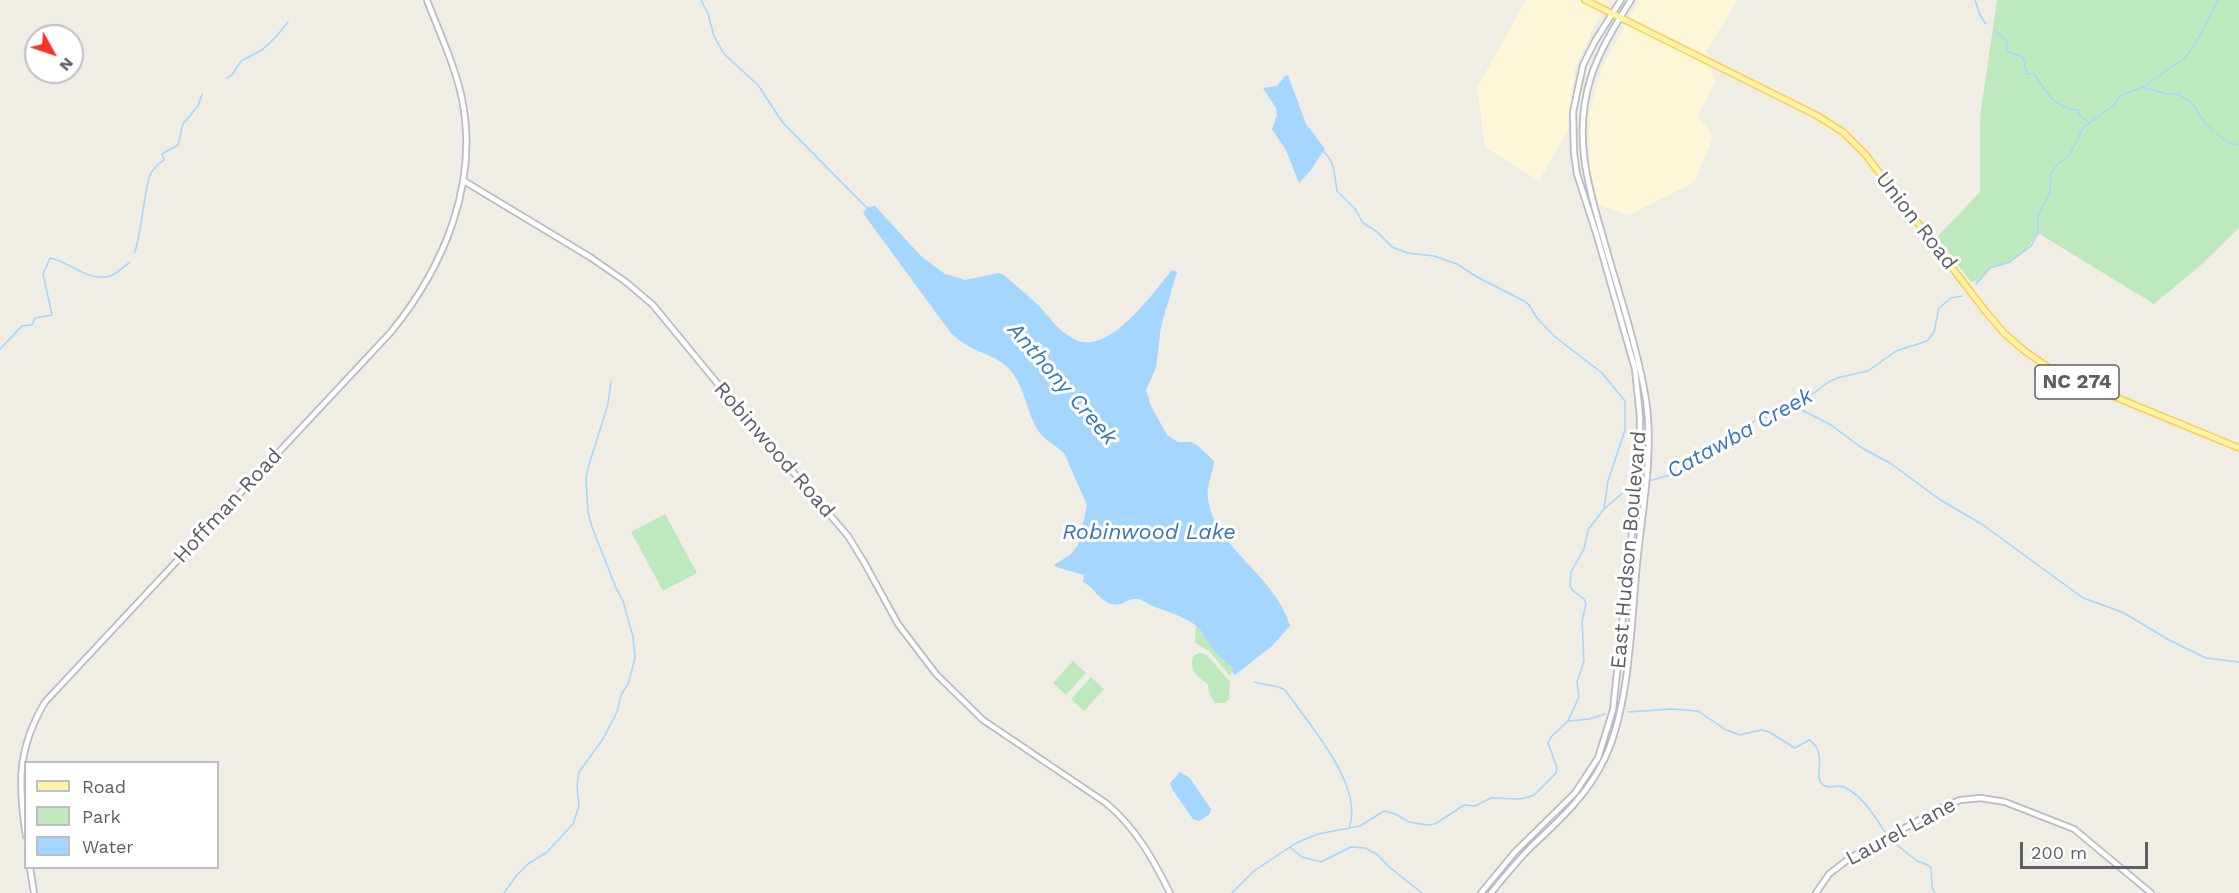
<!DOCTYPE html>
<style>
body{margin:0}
#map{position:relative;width:2239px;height:893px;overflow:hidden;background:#efede4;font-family:"Work Sans",sans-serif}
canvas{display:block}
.legend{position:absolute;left:24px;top:761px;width:195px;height:108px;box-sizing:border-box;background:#fff;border:2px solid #bebfc2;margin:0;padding:8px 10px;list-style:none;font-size:18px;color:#5c6066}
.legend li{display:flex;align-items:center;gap:12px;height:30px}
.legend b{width:30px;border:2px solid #bebfc2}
.north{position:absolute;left:24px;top:24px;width:60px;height:60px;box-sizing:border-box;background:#fff;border:2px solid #bebfc2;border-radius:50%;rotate:130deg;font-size:16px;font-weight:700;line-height:24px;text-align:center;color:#5c6066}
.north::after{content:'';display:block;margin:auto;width:21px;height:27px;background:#f63623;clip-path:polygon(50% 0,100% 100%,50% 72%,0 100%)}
.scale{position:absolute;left:2020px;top:842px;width:128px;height:27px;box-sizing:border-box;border:3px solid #5c6066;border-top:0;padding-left:8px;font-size:18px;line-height:21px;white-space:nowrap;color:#5c6066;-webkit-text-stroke:4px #fff;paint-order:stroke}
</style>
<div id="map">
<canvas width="2239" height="893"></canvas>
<ul class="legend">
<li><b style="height:8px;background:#fff2a9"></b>Road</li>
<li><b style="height:16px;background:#bee9bf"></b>Park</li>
<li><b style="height:16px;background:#a4d6ff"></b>Water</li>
</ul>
<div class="north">N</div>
<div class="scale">200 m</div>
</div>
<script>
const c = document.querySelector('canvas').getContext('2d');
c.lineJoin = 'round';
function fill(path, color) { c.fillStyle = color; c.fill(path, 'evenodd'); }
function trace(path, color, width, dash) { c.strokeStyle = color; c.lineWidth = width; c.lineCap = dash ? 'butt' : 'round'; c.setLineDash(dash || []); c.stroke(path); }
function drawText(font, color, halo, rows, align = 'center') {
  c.font = font + ' "Work Sans",sans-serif'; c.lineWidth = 6; c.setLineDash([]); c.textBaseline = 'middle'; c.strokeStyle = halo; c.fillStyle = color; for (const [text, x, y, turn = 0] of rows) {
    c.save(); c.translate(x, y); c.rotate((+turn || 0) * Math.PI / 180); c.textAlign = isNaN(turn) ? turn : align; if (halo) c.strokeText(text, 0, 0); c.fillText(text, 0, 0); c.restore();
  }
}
fill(new Path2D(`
 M 1526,0 L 1609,0 L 1597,20 L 1575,68 L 1567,132 L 1539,181 L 1485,147 L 1477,88 Z
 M 1639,0 L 1738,0 L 1706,51 L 1715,82 L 1698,116 L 1713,137 L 1695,182 L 1628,215 L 1599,205 L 1590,169 L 1589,114 L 1602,68 Z`), '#fff7d9');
fill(new Path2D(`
 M 1997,0 L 2239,0 L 2239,228 L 2202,264 L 2154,304 L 2038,233 L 2027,249 L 2010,262 L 1990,268 L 1981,280 L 1971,282 L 1937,237 L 1980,192 L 1980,117 Z
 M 665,514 L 697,573 L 663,591 L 631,532 Z
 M 1196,626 L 1223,660 L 1233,668 L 1230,676 L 1209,651 L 1195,643 Z
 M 1199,653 L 1207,655 L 1230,682 L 1229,699 L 1225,703 L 1215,703 L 1209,693 L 1208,684 C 1197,676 1189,671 1193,656 Z
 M 1073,661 L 1086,673 L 1066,695 L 1053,683 Z
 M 1091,677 L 1104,689 L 1084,711 L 1071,699 Z`), '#bee9bf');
fill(new Path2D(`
 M 1288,75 L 1306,124 L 1325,149 L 1311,170 L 1299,183 L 1286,150 L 1272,129 L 1277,115 L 1276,108 L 1263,88 L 1277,86 L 1285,76 Z
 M 875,206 L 921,256 L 945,274 L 965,280 L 999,273 L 1004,275 C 1015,285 1028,295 1039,306 C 1049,317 1058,330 1072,338 C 1108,360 1153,292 1172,270 L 1177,272 L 1161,326 L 1156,368 L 1146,390 L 1151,406 L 1167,435 L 1178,442 L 1191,442 L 1197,445 L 1214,461 C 1213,474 1206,485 1208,498 C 1213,546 1277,577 1290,626 L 1273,645 L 1235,675 L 1232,672 L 1233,668 C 1224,661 1217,654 1210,645 C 1204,636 1199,626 1189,621 C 1178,615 1166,611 1155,607 C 1149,605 1144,600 1138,599 C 1129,597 1122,607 1112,604 C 1100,602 1094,587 1083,582 L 1084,575 L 1056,567 L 1054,565 L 1070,555 L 1078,545 L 1087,505 L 1065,455 C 1058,446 1047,442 1040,433 C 1026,415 1026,384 1006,366 C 988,351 969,352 950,332 L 863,213 L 867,207 Z
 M 1180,772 L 1190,778 L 1211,809 L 1210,814 L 1199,821 L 1193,819 L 1172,789 L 1170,783 Z`), '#a4d6ff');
trace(new Path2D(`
 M 701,0 L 708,14 L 714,36 L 724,54 L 758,85 L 783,123 L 867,208
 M 1975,0 L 1980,15 L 1986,24
 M 1994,30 L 2006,40 L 2008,52 L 2023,57 L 2027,74 L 2034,74 C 2049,94 2051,107 2079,110 L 2079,115 L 2090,123
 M 227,78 L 232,75 L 241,61 L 262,50 L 275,38 L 288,22
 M 2144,88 L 2168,94 L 2178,94 L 2192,103 L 2205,123 L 2212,130
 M 2217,134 L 2229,143 L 2239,145
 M 1324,152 C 1336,164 1334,176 1337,191 L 1355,209 L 1363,223 L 1376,231 L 1392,247 L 1408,253 L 1434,256 L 1457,264 L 1477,277 L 1524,301 L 1529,305 L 1537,318 L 1554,336 L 1602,373 L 1625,401 L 1625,430 L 1608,481 L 1604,508
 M 135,252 C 142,227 143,202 149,178 C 151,171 158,164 164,160 L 162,154 L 178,145 L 183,124 L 198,106 L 202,94
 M 1976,284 L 1990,268 L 2010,262 L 2031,246 L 2038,233 L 2038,215 L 2050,193 L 2051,173 L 2058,164 L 2069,156 L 2083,128 L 2114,105 L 2120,96 L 2143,87 L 2182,60 L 2193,48 L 2218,0
 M 0,349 L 22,326 L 32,325 L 35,318 L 52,315 L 43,274 L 50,258 C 69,261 89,283 110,276 C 117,274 124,266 130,262
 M 1796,407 L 1831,425 L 1862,448 L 1890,463 L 1939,499 L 1983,525 L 2083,598 L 2122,612 L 2171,641 L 2206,658 L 2239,662
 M 1639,484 L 1673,474 L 1682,470 L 1758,419 L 1779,414 L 1795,407 L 1830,381 L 1841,377 L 1868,371 L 1896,351 L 1927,341 L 1934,332 L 1939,308 L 1951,298 L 1962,296
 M 1255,682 C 1265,686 1277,684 1285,690 C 1308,723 1365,786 1349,828
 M 1628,712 L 1672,709 L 1698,711 L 1726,730 L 1740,735 L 1761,730 L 1769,732 L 1795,748 L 1809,740 L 1811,741 C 1828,756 1813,776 1822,784 C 1827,790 1837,784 1844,787 C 1863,796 1874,816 1885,832
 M 1568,721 L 1589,719 L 1605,714
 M 1892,841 L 1917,861 L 1928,865 L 1931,868 L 1932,887 L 1935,893
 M 1291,848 L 1302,857 L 1321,862 L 1351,847 L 1365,848 L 1378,855 L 1388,866 L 1422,893
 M 504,893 L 517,875 L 528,864 L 547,852 L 573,824 L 579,806 L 577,786 L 579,772 L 603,739 L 617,712 L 621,695 L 628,684 L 635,658 L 633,637 L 623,601 L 616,588 L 592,527 L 588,512 L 586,479 L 588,468 L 608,404 L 611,381
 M 1232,893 L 1254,871 L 1296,843 L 1318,834 L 1360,826 L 1384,811 L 1395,814 L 1409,822 L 1427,825 L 1435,824 L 1464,805 L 1475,806 L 1491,798 L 1519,799 L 1529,797 L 1534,795 L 1556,773 L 1557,768 L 1548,743 L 1551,737 L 1568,721 L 1579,697 L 1577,682 L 1584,661 L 1582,621 L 1586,604 L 1584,599 L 1572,590 L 1570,585 L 1571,572 L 1584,549 L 1588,530 L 1604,509 L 1627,489 L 1635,485`), '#a4d6ff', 1.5);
const secondary = new Path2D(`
 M 464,181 L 590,257 L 626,282 L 653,305 L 731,400 L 848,536 L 864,562 L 898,624 L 936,674 L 983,720 L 1106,803 C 1136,828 1153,859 1170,893
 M 26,836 C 18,784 17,749 45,702 L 391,332 C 444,267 479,183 462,99 C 455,65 439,32 427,0
 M 30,868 L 34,893
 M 1481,893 L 1515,852 L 1575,793 L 1598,758 L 1613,710 L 1639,467 L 1640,417 L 1635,369 L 1597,236 L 1577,174 L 1574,153 L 1573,112 L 1583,65 L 1595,41 L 1621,0
 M 1491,893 C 1504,877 1517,861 1532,846 C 1561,819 1588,794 1605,758 C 1630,704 1631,623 1637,563 C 1642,510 1654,454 1646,400 C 1637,345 1618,291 1603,237 C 1587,182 1573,134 1591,77 C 1600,49 1616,24 1631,0
 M 1816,893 L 1829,874 L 1850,858 L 1943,807 L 1960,800 L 1981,798 L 2005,802 L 2074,829 L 2151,893`);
const primary = new Path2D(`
 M 1585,0 L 1816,115 L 1843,132 L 1865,154 L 1986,312 L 2005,334 L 2026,352 L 2048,367 L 2074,380 L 2239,448`);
trace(secondary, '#b9bdc3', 8);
trace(primary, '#fcce50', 8);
trace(secondary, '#fff', 4.5);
trace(primary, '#fff2a9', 5);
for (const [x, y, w] of [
 [2077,382,84]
]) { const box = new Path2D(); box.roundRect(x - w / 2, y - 17, w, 34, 4.5); c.fillStyle = '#fff'; c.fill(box); trace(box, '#5c6066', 1.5); }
drawText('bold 20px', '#5c6066', null, [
 ["NC 274",2077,382]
]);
drawText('21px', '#5c6066', '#fff', [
 ["Union Road",1916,221,52],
 ["Robinwood Road",774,450,49],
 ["Hoffman Road",228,506,-47],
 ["East Hudson Boulevard",1629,550,-85],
 ["Laurel Lane",1901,832,-28]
]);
drawText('italic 22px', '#3976b9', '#fff', [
 ["Anthony Creek",1062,384,49],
 ["Catawba Creek",1740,434,-29],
 ["Robinwood Lake",1149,533]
]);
</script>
